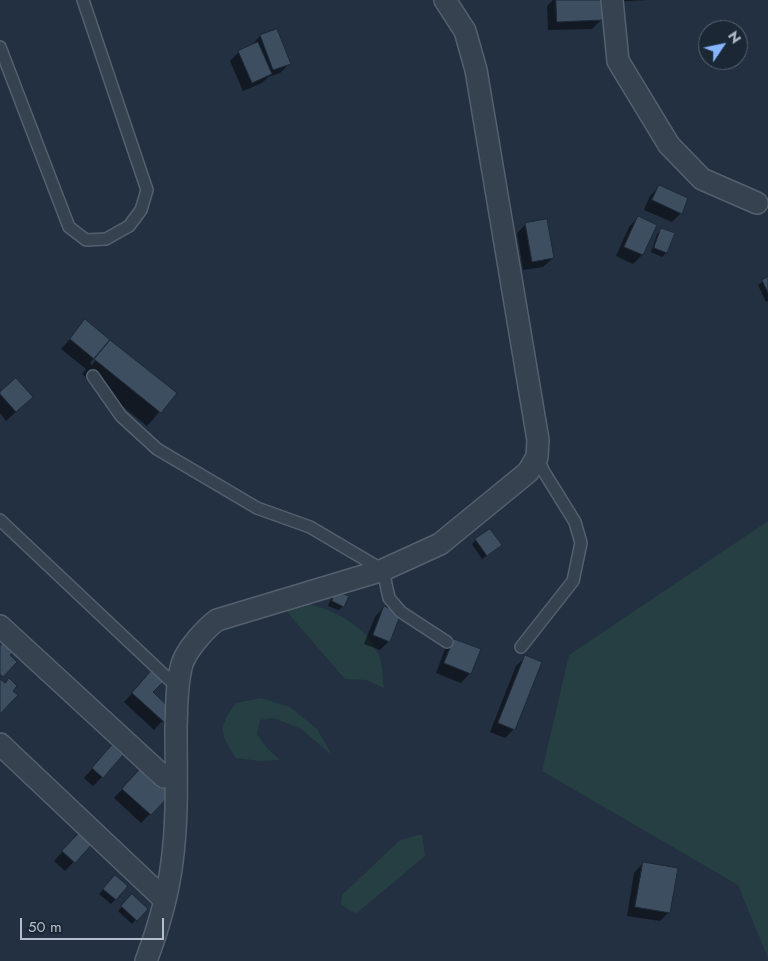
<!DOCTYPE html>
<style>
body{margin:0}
#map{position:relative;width:768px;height:961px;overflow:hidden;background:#223041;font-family:Jost,sans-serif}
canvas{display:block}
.north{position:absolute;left:698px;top:20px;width:50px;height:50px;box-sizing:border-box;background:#1c2736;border:1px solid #586372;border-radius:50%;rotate:56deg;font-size:14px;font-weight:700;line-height:20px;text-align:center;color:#b3bdcb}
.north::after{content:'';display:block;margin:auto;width:18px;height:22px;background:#85b5ff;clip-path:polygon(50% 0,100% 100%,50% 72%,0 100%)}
.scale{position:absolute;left:20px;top:918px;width:144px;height:22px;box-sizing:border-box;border:2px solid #b3bdcb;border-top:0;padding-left:6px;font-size:15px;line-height:18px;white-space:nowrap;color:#b3bdcb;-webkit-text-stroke:4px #1c2736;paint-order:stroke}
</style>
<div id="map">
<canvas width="768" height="961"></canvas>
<div class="north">N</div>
<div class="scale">50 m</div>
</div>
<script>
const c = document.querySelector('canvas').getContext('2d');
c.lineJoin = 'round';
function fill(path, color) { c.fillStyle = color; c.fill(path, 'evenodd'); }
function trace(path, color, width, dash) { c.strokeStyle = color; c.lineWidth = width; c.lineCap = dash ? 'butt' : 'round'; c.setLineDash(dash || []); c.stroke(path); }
fill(new Path2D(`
 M 768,521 L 768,958 L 738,885 L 542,771 L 569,655 Z
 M 279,599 C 317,603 360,616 378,653 C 383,662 382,677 384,688 L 366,680 L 345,679 L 292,618 Z
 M 261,698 L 290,707 L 317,729 L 332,755 L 301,729 L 274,718 L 260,720 L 257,734 L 267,748 L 280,760 L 260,761 L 236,758 C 220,733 217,728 236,703 Z
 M 422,834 L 425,856 L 357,913 L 350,911 L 341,904 L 342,895 L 400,840 Z`), '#253f42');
fill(new Path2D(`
 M 553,0 L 601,0 L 601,20 L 592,29 L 548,30 L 547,6 Z
 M 610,0 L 648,0 L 611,2 Z
 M 276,31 L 289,64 L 280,73 L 268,77 L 262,83 L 243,91 L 230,61 L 239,52 L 251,46 L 260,36 Z
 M 659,187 L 681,213 L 672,222 L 644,210 L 650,196 Z
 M 638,217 L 642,255 L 633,264 L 616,256 L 629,227 Z
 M 526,224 L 553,258 L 543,267 L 523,270 L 517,233 Z
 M 662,230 L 673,234 L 666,253 L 662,257 L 651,252 L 657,234 Z
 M 768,278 L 768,301 L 766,302 L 758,285 Z
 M 86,321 L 175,394 L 147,426 L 82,374 L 86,369 L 61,349 ZM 97,354 L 99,355 L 92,365 L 90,363 Z
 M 0,393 L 32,397 L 6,421 L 0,413 Z
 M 476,540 L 496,549 L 482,559 L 472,544 Z
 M 336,593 L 343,606 L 339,610 L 328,606 L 332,597 Z
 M 384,607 L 389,641 L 380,650 L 364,644 L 375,617 Z
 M 454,640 L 470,673 L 461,683 L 436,673 L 445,649 Z
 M 525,657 L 514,729 L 505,738 L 490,732 L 516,666 Z
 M 143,681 L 151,692 L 172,711 L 154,730 L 124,702 Z
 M 103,756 L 102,777 L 93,786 L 84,778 Z
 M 133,778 L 169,794 L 141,823 L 114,798 Z
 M 74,839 L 93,841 L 65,871 L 54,861 Z
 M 643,863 L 669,912 L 660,921 L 627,916 L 634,873 Z
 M 116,876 L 127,886 L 111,904 L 99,894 Z
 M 132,896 L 146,909 L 132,924 L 118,911 Z`), '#0007');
const building = new Path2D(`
 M 556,0 L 602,0 L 603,20 L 557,22 Z
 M 277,29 L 291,64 L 273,70 L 260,35 Z
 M 258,42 L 272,74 L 252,83 L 238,51 Z
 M 659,185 L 688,198 L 682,214 L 652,200 Z
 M 638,216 L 657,225 L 643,255 L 624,247 Z
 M 547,219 L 554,258 L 532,262 L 525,223 Z
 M 661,228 L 675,233 L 667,253 L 654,248 Z
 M 768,277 L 768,293 L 762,280 Z
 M 85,319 L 110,340 L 94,359 L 70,339 Z
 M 110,340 L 177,393 L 161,413 L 94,359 Z
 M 16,378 L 33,397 L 16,412 L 0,394 L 0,392 Z
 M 490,529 L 502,545 L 487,556 L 475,539 Z
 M 335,591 L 349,596 L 344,607 L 332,601 Z
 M 384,606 L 401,613 L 390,642 L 373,635 Z
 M 454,639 L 481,649 L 471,674 L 444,663 Z
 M 4,642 L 14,651 L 10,655 L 17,662 L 3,677 L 0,674 L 0,646 Z
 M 525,655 L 542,662 L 515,730 L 498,723 Z
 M 152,670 L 164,681 L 153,692 L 173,711 L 164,722 L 132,693 Z
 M 9,678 L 17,686 L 13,691 L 18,695 L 0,714 L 0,679 L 5,683 Z
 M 112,745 L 123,755 L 103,778 L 92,768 Z
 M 142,767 L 171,794 L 151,815 L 122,789 Z
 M 83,829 L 95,841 L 75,863 L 62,851 Z
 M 643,862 L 678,868 L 670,913 L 635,907 Z
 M 115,875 L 128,886 L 116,900 L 103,889 Z
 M 132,894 L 148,909 L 137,921 L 121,906 Z`);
fill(building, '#3e4e61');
trace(building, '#1e2938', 1);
const service = new Path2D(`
 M 0,47 L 69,227 L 86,240 L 106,239 L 129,226 L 141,210 L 147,190 L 83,0
 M 93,376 L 121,416 L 157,449 L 257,508 L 310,527 L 383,570 L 389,598 L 401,612 L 447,642
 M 0,520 L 177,687
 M 521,647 L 573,581 L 581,543 L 575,522 L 544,472 L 537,457`);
const minor = new Path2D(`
 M 612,0 L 618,61 L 669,145 L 702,179 L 757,203
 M 0,626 L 164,777 L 175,775
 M 0,744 L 165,900
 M 146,961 C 158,929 168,895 172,862 C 178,818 176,772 176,728 C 177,707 176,685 182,664 C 187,649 205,629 217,620 L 383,570 L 440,544 L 528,472 L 537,457 L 538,440 L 476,70 L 465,31 L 445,0`);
trace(service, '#55606e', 14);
trace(minor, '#55606e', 24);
trace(service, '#374251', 11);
trace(minor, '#374251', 21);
</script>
